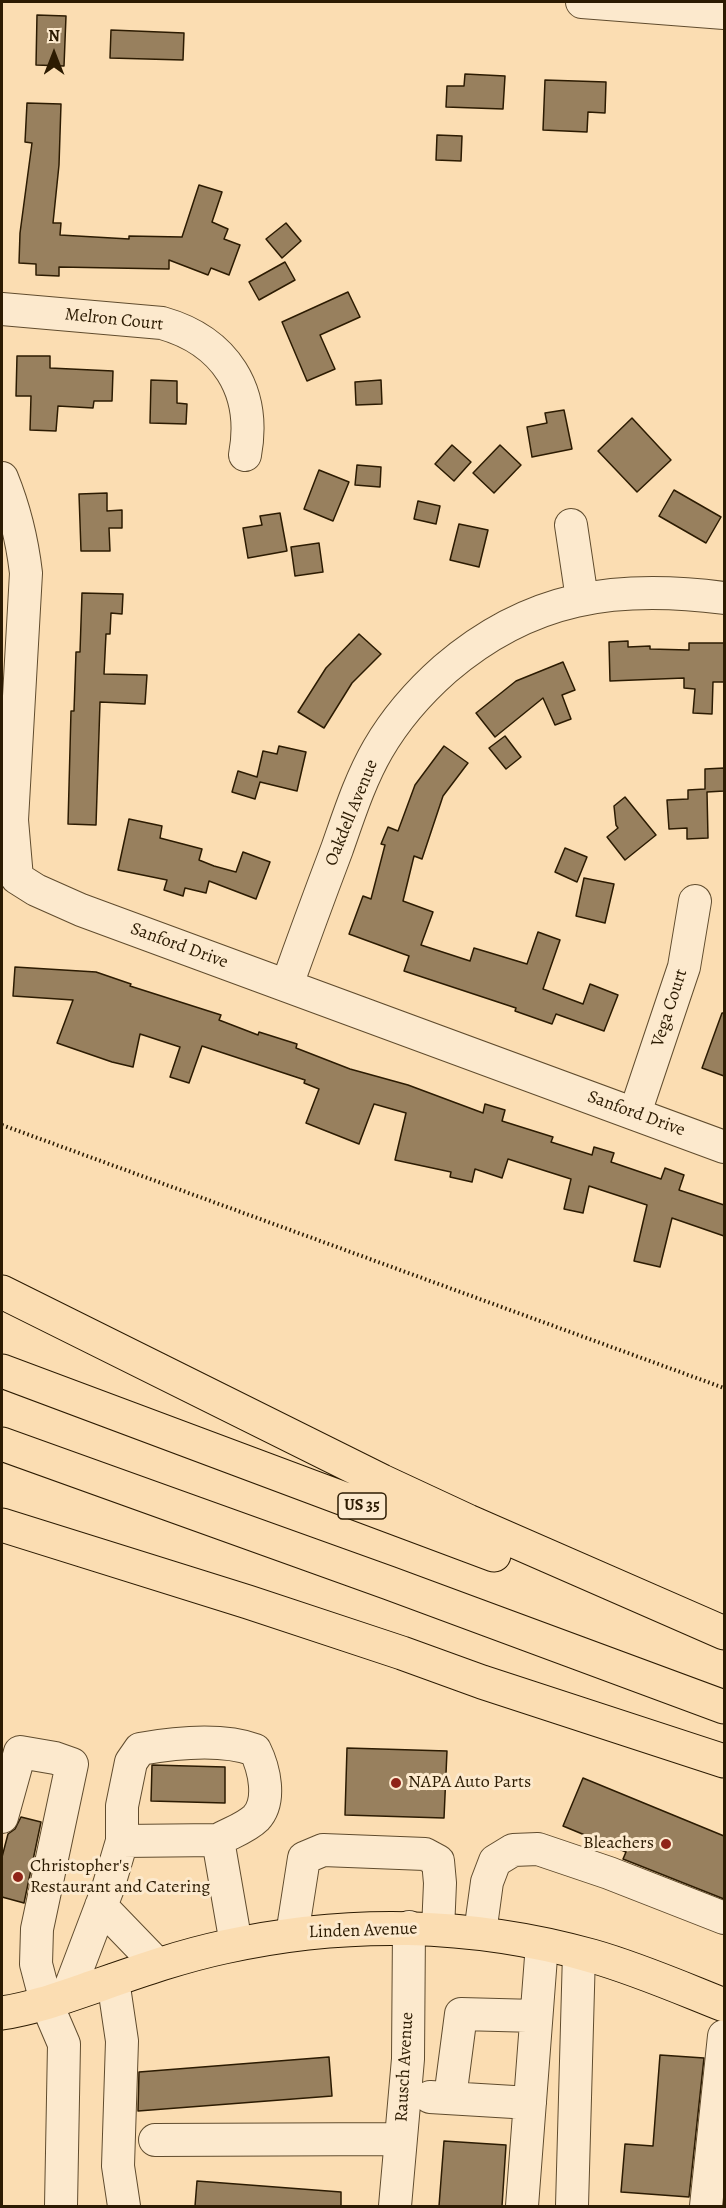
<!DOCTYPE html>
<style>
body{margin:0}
#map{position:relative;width:726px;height:2208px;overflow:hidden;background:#fbddb2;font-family:Alegreya,serif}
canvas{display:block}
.frame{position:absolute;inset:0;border:3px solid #2c1b02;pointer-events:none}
.north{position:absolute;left:24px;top:24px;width:60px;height:60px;-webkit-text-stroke:4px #fce9cd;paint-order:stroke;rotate:0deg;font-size:16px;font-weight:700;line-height:24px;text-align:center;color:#2c1b02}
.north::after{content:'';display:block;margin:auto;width:21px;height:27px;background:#2c1b02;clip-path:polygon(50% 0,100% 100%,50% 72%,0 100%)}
</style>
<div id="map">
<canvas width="726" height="2208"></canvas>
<div class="frame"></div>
<div class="north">N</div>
</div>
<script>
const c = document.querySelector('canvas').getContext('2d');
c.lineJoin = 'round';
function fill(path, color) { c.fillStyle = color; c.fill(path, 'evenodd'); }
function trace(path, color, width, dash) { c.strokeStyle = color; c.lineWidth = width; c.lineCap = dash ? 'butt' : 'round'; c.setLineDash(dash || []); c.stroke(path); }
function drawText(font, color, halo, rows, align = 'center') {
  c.font = font + ' Alegreya,serif'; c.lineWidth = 6; c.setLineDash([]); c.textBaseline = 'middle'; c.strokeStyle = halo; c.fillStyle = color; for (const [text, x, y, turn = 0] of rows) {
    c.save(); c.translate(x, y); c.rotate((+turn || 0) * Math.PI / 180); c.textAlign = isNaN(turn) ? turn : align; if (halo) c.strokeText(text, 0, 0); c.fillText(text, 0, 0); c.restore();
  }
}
const building = new Path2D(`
 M 37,15 L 66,16 L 64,66 L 36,65 Z
 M 111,30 L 184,33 L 183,60 L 110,58 Z
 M 465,74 L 505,76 L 503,109 L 446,107 L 447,86 L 464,86 Z
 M 545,80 L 606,82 L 605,113 L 588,112 L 587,132 L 543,130 Z
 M 27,103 L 61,104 L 59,165 L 53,223 L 61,223 L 60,235 L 129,239 L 129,236 L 182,237 L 199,185 L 222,192 L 212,222 L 228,229 L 224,239 L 240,245 L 229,275 L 211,268 L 208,275 L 169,260 L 169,269 L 59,267 L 59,276 L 36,275 L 36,264 L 19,263 L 20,233 L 32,143 L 25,142 Z
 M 437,135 L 462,136 L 461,161 L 436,160 Z
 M 286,223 L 301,241 L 282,258 L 266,239 Z
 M 285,262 L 295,280 L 259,300 L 249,282 Z
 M 348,292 L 360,317 L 320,335 L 335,369 L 307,381 L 282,322 Z
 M 17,356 L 50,356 L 50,368 L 113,371 L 112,401 L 94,401 L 93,408 L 58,406 L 56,431 L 30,430 L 31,396 L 16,396 Z
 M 151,380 L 177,381 L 177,403 L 187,404 L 186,424 L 150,423 Z
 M 381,380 L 382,404 L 356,405 L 355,382 Z
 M 564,410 L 572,449 L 532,457 L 527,427 L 547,423 L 545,413 Z
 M 632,418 L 671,460 L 637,492 L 598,451 Z
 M 452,445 L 471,462 L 454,481 L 435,464 Z
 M 500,445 L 521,465 L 494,493 L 473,473 Z
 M 357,465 L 381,467 L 380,487 L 355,485 Z
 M 319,470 L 349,482 L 333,521 L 304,509 Z
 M 674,490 L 721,517 L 706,543 L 659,516 Z
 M 107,493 L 107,511 L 122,510 L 122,528 L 109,528 L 110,551 L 81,551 L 79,494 Z
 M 418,501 L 440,506 L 436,524 L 414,519 Z
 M 280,513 L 287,551 L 248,558 L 243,528 L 262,525 L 260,516 Z
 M 459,524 L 488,530 L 479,567 L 450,560 Z
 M 319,543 L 323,572 L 295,576 L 291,547 Z
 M 82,593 L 123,594 L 122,614 L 111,613 L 110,634 L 106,634 L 104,674 L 147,675 L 145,704 L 100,702 L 96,825 L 68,824 L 71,711 L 74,711 L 76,652 L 80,652 Z
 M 359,634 L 381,654 L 352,683 L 324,728 L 298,712 L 326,668 Z
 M 628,641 L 628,647 L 650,646 L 650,649 L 689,650 L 689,643 L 724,643 L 724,682 L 713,682 L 712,714 L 693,713 L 695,689 L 684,688 L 684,678 L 610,681 L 609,642 Z
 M 563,662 L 575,690 L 562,695 L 571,719 L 555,725 L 543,698 L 495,737 L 476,713 L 516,681 Z
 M 505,736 L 521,757 L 506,769 L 489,748 Z
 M 279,746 L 306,752 L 297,791 L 260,782 L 255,799 L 232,792 L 238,771 L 257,777 L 263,751 L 277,754 Z
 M 444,746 L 468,763 L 443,796 L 422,859 L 414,856 L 403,901 L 433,912 L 421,945 L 470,961 L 474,948 L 527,964 L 538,932 L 560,940 L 543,989 L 583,1004 L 590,984 L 618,995 L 604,1031 L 556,1014 L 552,1024 L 515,1011 L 516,1008 L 404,971 L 409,956 L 349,934 L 363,896 L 371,899 L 385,845 L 381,844 L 388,827 L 398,831 L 415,785 Z
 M 724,768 L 724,791 L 707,792 L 708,838 L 687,839 L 687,828 L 669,829 L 667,800 L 688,799 L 688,790 L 705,789 L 705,769 Z
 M 625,797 L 656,835 L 625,860 L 607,837 L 618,828 L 616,825 L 614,806 Z
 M 129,819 L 162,826 L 160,838 L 202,849 L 199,860 L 214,866 L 236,872 L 243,852 L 270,862 L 256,899 L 209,881 L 206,893 L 185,888 L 183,896 L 164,890 L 167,880 L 118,870 Z
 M 565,848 L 587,857 L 577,882 L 555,872 Z
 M 584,878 L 614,884 L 605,923 L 576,916 Z
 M 15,967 L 96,972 L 131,984 L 130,986 L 221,1015 L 219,1020 L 258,1035 L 259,1032 L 297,1044 L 296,1048 L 350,1069 L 408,1085 L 483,1113 L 485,1104 L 505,1110 L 502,1121 L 553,1137 L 551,1142 L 592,1155 L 594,1147 L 614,1153 L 611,1162 L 661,1179 L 665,1168 L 684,1175 L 679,1190 L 724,1205 L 724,1236 L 672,1218 L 660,1267 L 634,1261 L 647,1205 L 589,1186 L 583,1213 L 564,1209 L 571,1179 L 508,1159 L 502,1178 L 475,1169 L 472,1182 L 450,1177 L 451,1172 L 395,1160 L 406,1113 L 374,1104 L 359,1144 L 306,1123 L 319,1089 L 304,1083 L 305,1080 L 202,1046 L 189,1083 L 170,1077 L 180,1047 L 140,1034 L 133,1067 L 112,1062 L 57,1043 L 73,1000 L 13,996 Z
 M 722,1013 L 724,1013 L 724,1076 L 702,1068 Z
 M 347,1748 L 447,1751 L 444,1818 L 345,1815 Z
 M 152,1765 L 225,1767 L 225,1803 L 151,1801 Z
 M 583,1778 L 724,1836 L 724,1899 L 623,1859 L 626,1852 L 563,1826 Z
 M 21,1817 L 41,1822 L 24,1903 L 2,1897 L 2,1857 L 8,1834 L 15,1829 Z
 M 660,2055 L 704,2058 L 689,2197 L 621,2192 L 625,2144 L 653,2146 Z
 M 329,2057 L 332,2096 L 138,2111 L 139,2072 Z
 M 444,2141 L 506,2145 L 502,2206 L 439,2206 Z
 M 197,2181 L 341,2192 L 341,2206 L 195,2206 Z`);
fill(building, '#98805e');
trace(building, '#2c1b02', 1.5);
const minor = new Path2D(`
 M 582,2 L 724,13
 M 2,309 L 162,323 C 225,341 257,390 245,455
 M 2,478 C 15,510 22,539 26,573 L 12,820 L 17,878 L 36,890 L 81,910 L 724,1147
 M 571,525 L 582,599
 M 287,985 C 303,940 320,894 337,849 C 349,815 360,780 378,749 C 396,718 419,692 445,669 C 530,596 616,584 724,598
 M 635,1113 L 684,967 L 695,901
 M 2,1817 L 20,1752 L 55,1758 L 72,1764 L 37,1929 L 36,1964 L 46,2002 L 64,2044 L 61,2206
 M 122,1841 L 218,1840
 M 101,1906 L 157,1964
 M 480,1933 L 487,1882 L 495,1861 L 513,1850 L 538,1849 L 609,1873 L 724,1918
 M 292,1935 L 304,1858 L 323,1850 L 425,1854 L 438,1861 L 440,1883 L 438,1930
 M 113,1980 L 122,2041 L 118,2166 L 124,2206
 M 67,1996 L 108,1888 L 122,1841 L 122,1806 L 131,1762 L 140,1749 C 174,1743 222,1738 255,1750 C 264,1768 272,1801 256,1818 C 246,1828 230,1833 218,1840 L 236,1944
 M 430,2097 L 530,2103
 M 450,2098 L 461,2014 L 536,2016
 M 155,2140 L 401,2139
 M 395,2206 L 408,2059 L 409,1927
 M 522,2206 L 542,1944
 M 572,2206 L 579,1953
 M 706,2206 L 724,2036`);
const major = new Path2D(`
 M 2,2013 C 36,2008 69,1995 102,1984 C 142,1970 182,1956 224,1947 C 345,1920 472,1922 592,1956 C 638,1969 681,1988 724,2005`);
const highway = new Path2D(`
 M 2,1292 L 382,1481 L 468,1521 L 724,1633
 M 2,1371 L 494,1555
 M 2,1444 L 389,1583 L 724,1707
 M 2,1525 L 248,1602 L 402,1653 L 482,1682 L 724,1761`);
trace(minor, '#604c2e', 34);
trace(major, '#2c1b02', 35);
trace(highway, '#2c1b02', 35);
trace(new Path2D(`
 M 2,1125 L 724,1388`), '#2c1b02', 4, [1.5, 3]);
trace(minor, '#fce9cd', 32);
trace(major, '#fbddb2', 33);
trace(highway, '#fbddb2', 33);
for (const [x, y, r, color] of [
 [396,1783,6,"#8f2418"],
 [666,1844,6,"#8f2418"],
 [18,1877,6,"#8f2418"]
]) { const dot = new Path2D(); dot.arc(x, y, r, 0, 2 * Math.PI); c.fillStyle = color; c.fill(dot); trace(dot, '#fce9cd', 2); }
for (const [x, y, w] of [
 [362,1506,48]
]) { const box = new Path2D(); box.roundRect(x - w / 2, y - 13, w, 26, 4.5); c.fillStyle = '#fce9cd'; c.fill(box); trace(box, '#2c1b02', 1.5); }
drawText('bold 16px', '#2c1b02', null, [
 ["US 35",362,1506]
]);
drawText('18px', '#2c1b02', '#fce9cd', [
 ["Melron Court",114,320,6],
 ["Oakdell Avenue",352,813,-68],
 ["Sanford Drive",179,946,20],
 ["Vega Court",670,1008,-72],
 ["Sanford Drive",636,1114,20],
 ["Linden Avenue",363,1931,-2],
 ["Rausch Avenue",405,2067,-87]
]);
drawText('18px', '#2c1b02', '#fce9cd', [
 ["NAPA Auto Parts",408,1783],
 ["Bleachers",654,1844,"right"],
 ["Christopher's",30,1867],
 ["Restaurant and Catering",30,1888]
], 'left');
</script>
